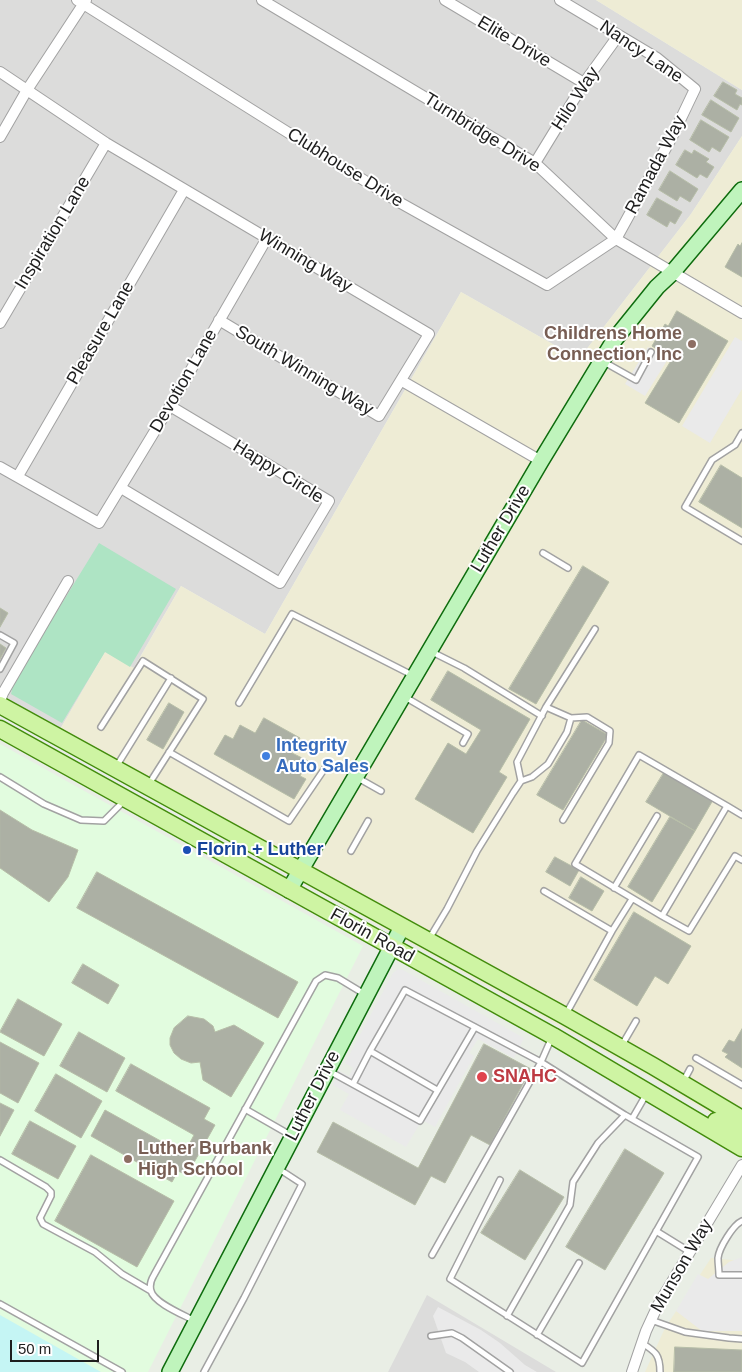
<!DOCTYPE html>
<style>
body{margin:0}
#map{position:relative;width:742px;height:1372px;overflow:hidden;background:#e9eee5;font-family:Arial,sans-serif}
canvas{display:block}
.scale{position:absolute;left:10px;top:1340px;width:89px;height:22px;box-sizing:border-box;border:2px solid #1e1e1e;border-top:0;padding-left:6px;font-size:15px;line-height:18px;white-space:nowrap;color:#1e1e1e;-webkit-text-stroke:4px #fff;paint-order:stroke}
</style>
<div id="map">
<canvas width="742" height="1372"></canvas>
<div class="scale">50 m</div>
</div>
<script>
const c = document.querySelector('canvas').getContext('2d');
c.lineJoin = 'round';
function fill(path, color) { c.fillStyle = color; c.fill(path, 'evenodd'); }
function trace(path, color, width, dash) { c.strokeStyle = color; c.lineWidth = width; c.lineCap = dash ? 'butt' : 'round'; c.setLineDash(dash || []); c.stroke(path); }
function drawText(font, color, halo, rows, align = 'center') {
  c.font = font + ' Arial,sans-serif'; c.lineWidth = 4; c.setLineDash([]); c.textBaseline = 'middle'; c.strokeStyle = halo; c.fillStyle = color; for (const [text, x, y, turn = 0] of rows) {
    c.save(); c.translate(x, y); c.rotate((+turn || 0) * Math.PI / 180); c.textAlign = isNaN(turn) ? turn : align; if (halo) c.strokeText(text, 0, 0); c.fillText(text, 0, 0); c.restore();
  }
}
fill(new Path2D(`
 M 0,0 L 596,0 L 742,90 L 742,136 L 691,214 L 579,359 L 461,292 L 265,634 L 181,586 L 133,669 L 105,652 L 52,743 L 0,713 Z
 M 427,1295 L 556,1372 L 388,1372 Z`), '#dcdcdb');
fill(new Path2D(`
 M 596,0 L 742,0 L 742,90 Z
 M 742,136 L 742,1133 L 645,1074 L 52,743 L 105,652 L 134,668 L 181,586 L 265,634 L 461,292 L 579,359 L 691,214 Z
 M 711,1258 L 742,1261 L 742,1372 L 645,1372 L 665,1328 Z`), '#eeecd5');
fill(new Path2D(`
 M 0,744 L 363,946 L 148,1372 L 0,1372 Z`), '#e2fcdf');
fill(new Path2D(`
 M 99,543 L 176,589 L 130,667 L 105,652 L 62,723 L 11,694 L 14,681 Z`), '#aee4c4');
fill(new Path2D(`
 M 0,1314 L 0,1315 L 101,1372 L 0,1372 Z`), '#c5f5f4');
fill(new Path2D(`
 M 735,337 L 742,341 L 742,389 L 710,443 L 682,426 Z
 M 648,347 L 668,359 L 645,396 L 625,384 Z
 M 398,969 L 403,970 L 524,1038 L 514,1058 L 478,1039 L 469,1053 L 474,1056 L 435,1127 L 422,1120 L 406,1147 L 340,1110 L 349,1094 L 333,1085 L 339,1071 L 349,1076 L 353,1068 L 345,1063 L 393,973 Z
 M 742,1257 L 742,1331 L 702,1331 L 676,1311 L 698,1274 L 708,1279 L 729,1262 Z
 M 438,1307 L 481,1330 L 500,1343 L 525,1365 L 537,1372 L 479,1372 L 465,1362 L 446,1353 L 433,1316 Z`), '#eaeaea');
const building = new Path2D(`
 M 723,82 L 737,90 L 735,94 L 742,98 L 742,105 L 740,104 L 737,110 L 714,96 Z
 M 711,100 L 739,118 L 731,132 L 702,115 Z
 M 701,120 L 729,137 L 720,152 L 712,147 L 709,152 L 690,140 Z
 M 685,150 L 692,154 L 694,150 L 709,159 L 706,162 L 714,167 L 707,178 L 700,174 L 697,178 L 676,165 Z
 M 670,171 L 698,189 L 690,202 L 680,196 L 677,201 L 659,190 Z
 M 657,198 L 682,212 L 675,224 L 670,221 L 667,227 L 647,215 Z
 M 742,243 L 742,277 L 725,267 L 738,244 L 740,246 Z
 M 677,311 L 728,341 L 679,423 L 645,403 L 672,359 L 652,346 L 665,324 L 668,326 Z
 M 721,465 L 742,478 L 742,528 L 699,502 Z
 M 583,566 L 609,582 L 536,704 L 509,689 Z
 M 0,608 L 8,613 L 0,627 Z
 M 0,644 L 6,648 L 0,659 Z
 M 448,671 L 530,719 L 499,772 L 507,777 L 473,833 L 415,799 L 448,743 L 466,754 L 481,730 L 431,700 Z
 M 169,703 L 184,712 L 163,749 L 147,740 Z
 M 264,718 L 300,738 L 292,753 L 308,761 L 300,776 L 306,779 L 294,799 L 214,754 L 225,735 L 233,739 L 240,725 L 255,733 Z
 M 582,720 L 608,735 L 563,810 L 537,795 Z
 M 665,771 L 713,800 L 695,831 L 646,802 Z
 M 0,810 L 32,830 L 78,850 L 68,877 L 49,902 L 0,868 Z
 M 670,817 L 695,831 L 652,902 L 628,887 Z
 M 555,857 L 579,870 L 570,886 L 546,872 Z
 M 97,872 L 298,982 L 278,1018 L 77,908 Z
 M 581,877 L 604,891 L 592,911 L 569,898 Z
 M 634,912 L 691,946 L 668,984 L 655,976 L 637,1006 L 594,980 Z
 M 83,964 L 119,985 L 108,1004 L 72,983 Z
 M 18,999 L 62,1024 L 44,1056 L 0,1032 Z
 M 188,1016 L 204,1019 L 213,1026 L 215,1032 L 234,1025 L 264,1043 L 231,1097 L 203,1080 L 200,1062 L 191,1063 L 181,1059 L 174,1053 L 170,1045 L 170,1038 L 174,1028 Z
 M 742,1029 L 742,1068 L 725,1057 L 728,1054 L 722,1051 L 729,1040 L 734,1042 Z
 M 79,1032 L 125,1058 L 107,1092 L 60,1066 Z
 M 0,1042 L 39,1063 L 18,1103 L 0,1093 Z
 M 484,1044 L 531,1069 L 490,1145 L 471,1135 L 445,1183 L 431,1176 L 415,1205 L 317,1152 L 333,1122 L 418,1168 Z
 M 131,1064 L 210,1108 L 204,1119 L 215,1125 L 187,1175 L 178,1171 L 172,1182 L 91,1136 L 105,1110 L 184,1154 L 194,1135 L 116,1091 Z
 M 56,1074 L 102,1101 L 81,1138 L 35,1111 Z
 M 0,1103 L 14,1110 L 0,1136 Z
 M 30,1121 L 76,1146 L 58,1179 L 12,1154 Z
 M 625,1149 L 664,1173 L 605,1270 L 566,1247 Z
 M 91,1155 L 174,1201 L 137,1267 L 55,1221 Z
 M 520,1170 L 564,1197 L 525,1260 L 481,1233 Z
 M 675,1347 L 742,1350 L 742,1372 L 674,1372 Z`);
fill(building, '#acb0a4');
trace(building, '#b7bea8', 1);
const lane = new Path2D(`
 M 604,362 L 636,380 L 651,352
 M 742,433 L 735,445 L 712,460 L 685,507 L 742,541
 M 543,553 L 568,568
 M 0,635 L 14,643 L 0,669
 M 432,652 L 464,668 L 542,716
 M 405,697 L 468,734 L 463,743
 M 239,703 L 292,614 L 414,676
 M 546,707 L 595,629
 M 101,727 L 143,661 L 203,699 L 149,784
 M 169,752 L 289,821 L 325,768
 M 116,767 L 171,678
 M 0,777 L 44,804 L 81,820 L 104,821 L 124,801
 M 358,778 L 381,791
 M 727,806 L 742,815
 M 563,820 L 609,743 L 610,731 L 587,717 L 571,718
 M 351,851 L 368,821
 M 614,888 L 657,816
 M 544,891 L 612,931 L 632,899
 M 662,916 L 575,864 L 639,755 L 727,806 L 662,916 L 689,931 L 735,856 L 742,860
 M 429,939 L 447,909 L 477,851 L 513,793 L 521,781 L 532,777 L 548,764 L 567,732 L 571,718 L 546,707 L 517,762 L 521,781
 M 566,1014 L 612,931
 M 622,1045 L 636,1021
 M 370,1051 L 405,990 L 541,1062 L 625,1115 L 698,1157 L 582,1363 L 450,1279 L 500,1180
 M 696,1058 L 742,1085
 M 329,1071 L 420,1121 L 475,1027
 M 683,1082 L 690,1069
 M 353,1084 L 370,1051 L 437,1090
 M 245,1109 L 292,1136
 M 632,1119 L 647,1093
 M 0,1160 L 46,1187 L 51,1192 L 51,1196 L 40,1218 L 43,1224 L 95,1252 L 122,1274 L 151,1291
 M 742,1221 C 733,1225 719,1248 718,1258 C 718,1264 719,1269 719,1275 L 742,1275
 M 656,1231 L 690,1252
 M 432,1255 L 541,1062 L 552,1037
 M 0,1304 L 122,1372
 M 507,1316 L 570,1205 L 573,1182 L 598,1143 L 625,1115
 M 651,1320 L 685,1332 L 729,1338 L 742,1339
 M 195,1321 C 184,1315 154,1303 151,1291 C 149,1285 151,1280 154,1275 L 316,981 L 325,975 L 338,978 L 366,995
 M 537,1335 L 579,1263
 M 431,1336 L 452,1333 L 462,1338 L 510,1372
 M 642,1343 C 656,1352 660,1355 660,1372
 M 204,1372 L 244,1298 L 302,1184 L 279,1169`);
const street = new Path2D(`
 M 77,0 L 397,201 L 547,285 L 616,239 L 673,135 L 695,89 L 657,58 L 560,0
 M 262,0 L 535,163 L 616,239 L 742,313
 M 445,0 L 584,83
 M 0,72 L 106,143 L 429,334 L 379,416 L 219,320
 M 0,137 L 27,90 L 86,0
 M 535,163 L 584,83 L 618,36
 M 0,323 L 106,143
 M 402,381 L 541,461
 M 0,467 L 99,523 L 170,406 L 267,238
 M 18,476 L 184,190
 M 121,488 L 280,583 L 329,501 L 170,406
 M 0,701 L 3,693 L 68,581
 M 632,1372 L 646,1331 L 658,1305 L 742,1165`);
const secondary = new Path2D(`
 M 289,890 L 541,461 L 615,339 L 657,287 L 672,273 L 742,190
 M 170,1372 L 402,927`);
const primary = new Path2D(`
 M 0,705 L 565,1016 L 653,1066 L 742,1119
 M 0,729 L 553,1036 L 742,1148
 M 716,1121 C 724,1126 732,1131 742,1131`);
trace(lane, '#a2a2a2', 8);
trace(street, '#a2a2a2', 12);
trace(secondary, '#0e6c0e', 18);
trace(primary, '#438c0c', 19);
trace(lane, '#fff', 5);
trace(street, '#fff', 10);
trace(secondary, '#bff4bc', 15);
trace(primary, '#cef4a3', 16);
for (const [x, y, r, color] of [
 [692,344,5,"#8d6e63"],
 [266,756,5,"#3f7fe0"],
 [187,850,5,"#1a4fb4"],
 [482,1077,6,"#e0444e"],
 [128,1159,5,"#8d6e63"]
]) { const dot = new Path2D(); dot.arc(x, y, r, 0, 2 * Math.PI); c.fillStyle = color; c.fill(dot); trace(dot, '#fff', 2); }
drawText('18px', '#1e1e1e', '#fff', [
 ["Elite Drive",514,42,31],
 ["Nancy Lane",641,52,34],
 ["Hilo Way",576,99,-57],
 ["Turnbridge Drive",482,133,32],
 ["Ramada Way",656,165,-62],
 ["Clubhouse Drive",345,168,32],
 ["Inspiration Lane",53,233,-59],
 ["Winning Way",305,261,31],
 ["Pleasure Lane",101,333,-60],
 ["South Winning Way",304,371,31],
 ["Devotion Lane",184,381,-60],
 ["Happy Circle",278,472,32],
 ["Luther Drive",501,529,-59],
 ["Florin Road",372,936,29],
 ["Luther Drive",313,1096,-63],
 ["Munson Way",682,1266,-60]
]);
drawText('bold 18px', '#785e54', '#fff', [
 ["Childrens Home",682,334],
 ["Connection, Inc",682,355],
 ["Luther Burbank",138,1149,"left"],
 ["High School",138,1170,"left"]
], 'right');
drawText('bold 18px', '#366cbe', '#fff', [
 ["Integrity",276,746],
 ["Auto Sales",276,767]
], 'left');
drawText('bold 18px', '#164399', '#fff', [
 ["Florin + Luther",197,850]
], 'left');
drawText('bold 18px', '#be3a42', '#fff', [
 ["SNAHC",493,1077]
], 'left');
</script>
